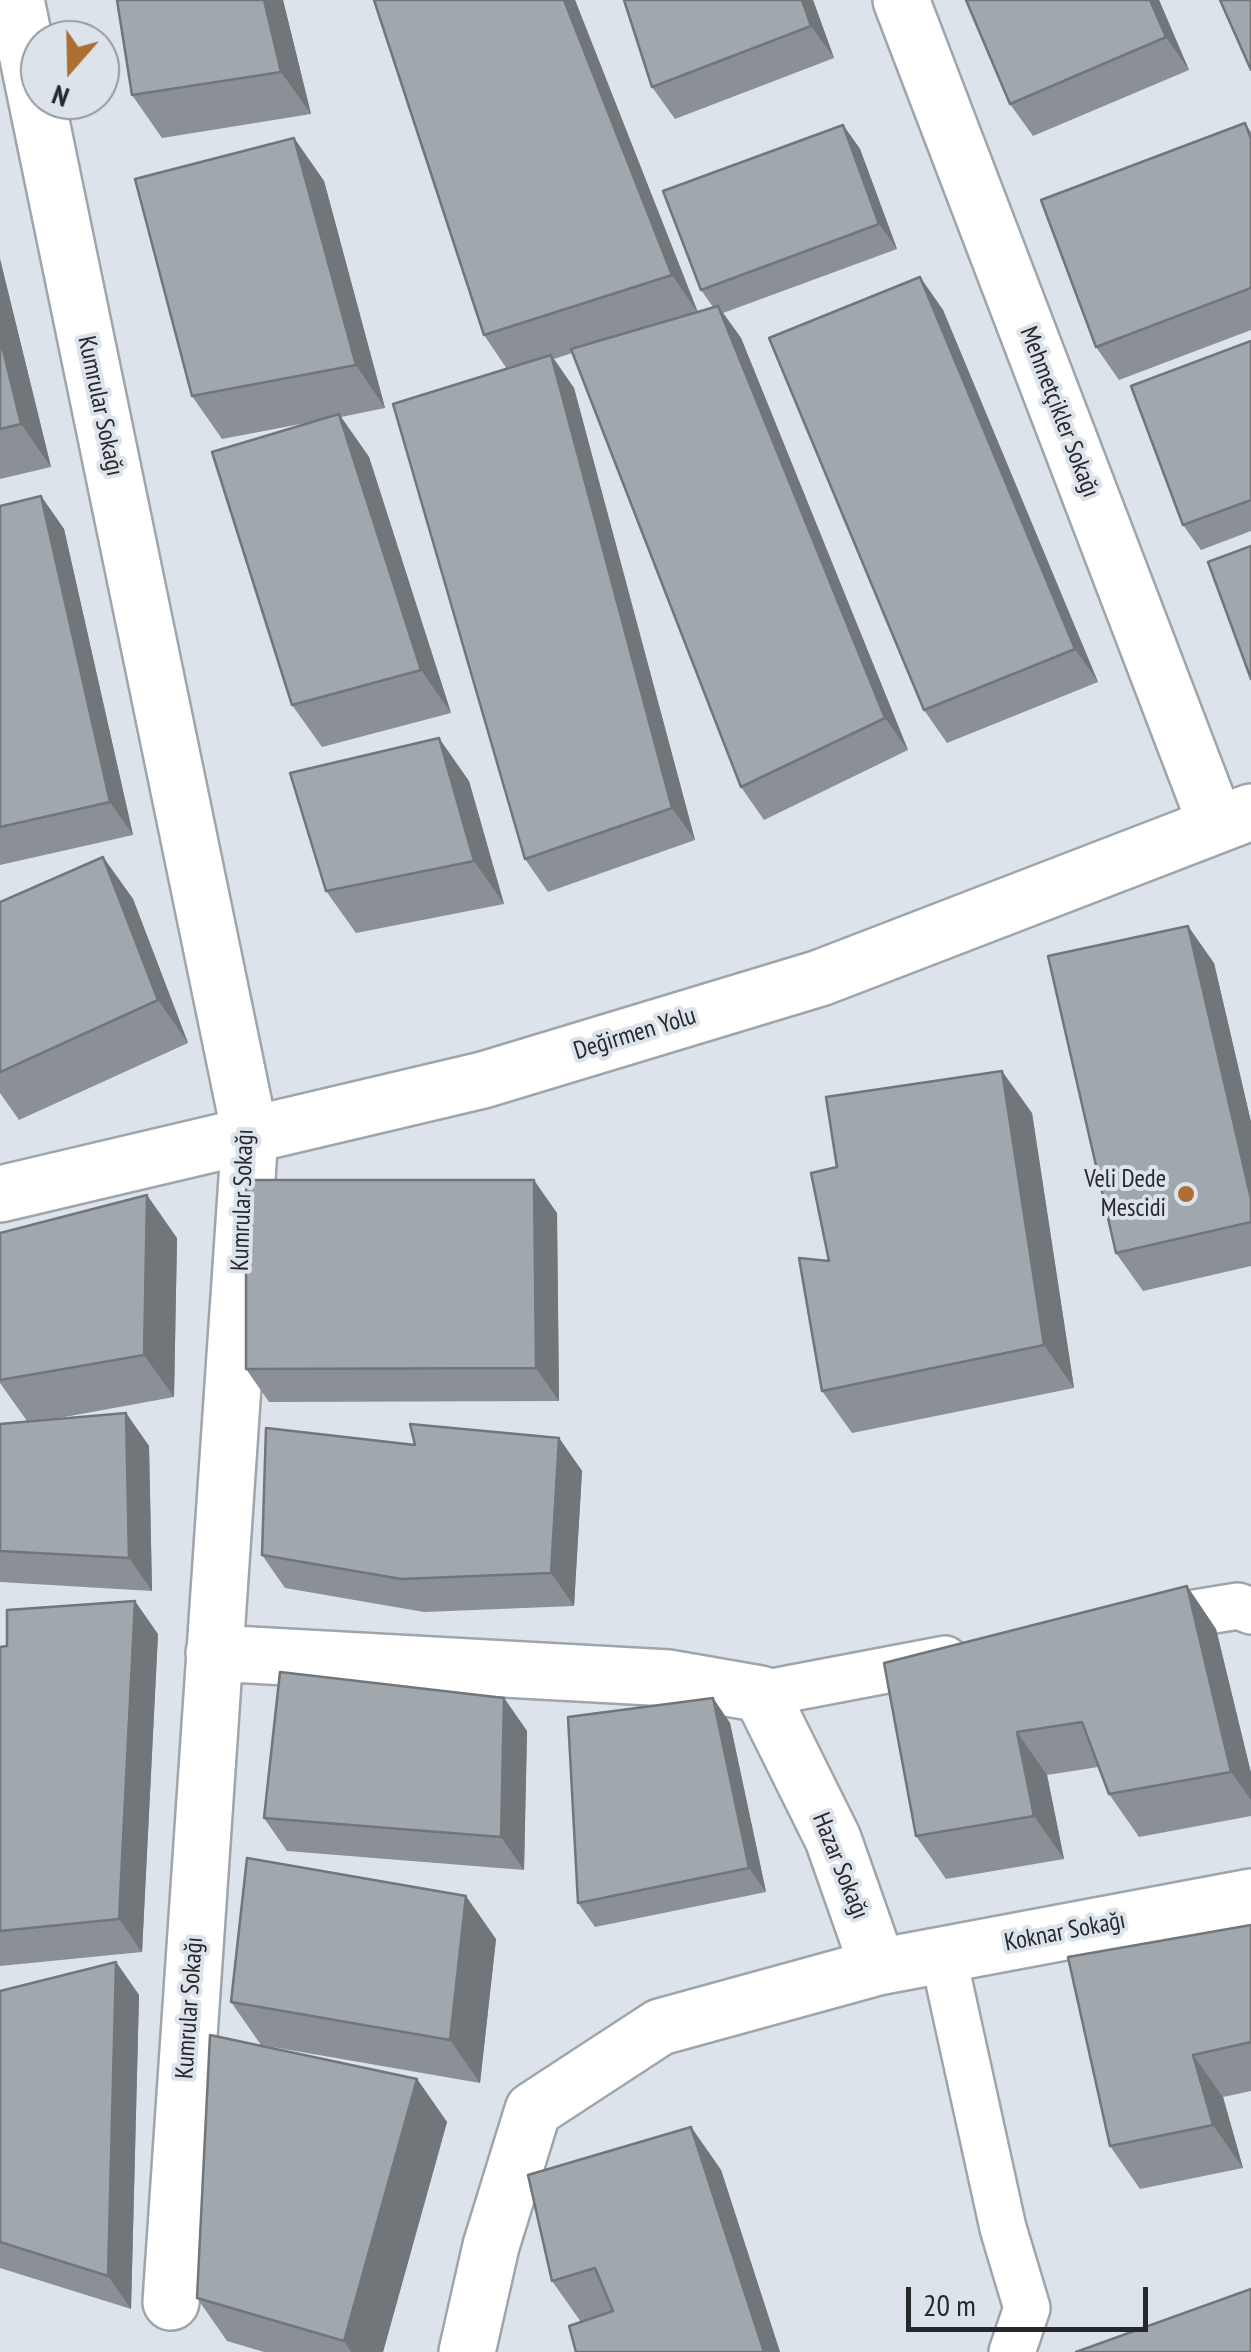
<!DOCTYPE html>
<meta charset="utf-8">
<style>
body{margin:0}
#map{position:relative;width:1251px;height:2352px;overflow:hidden;background:#dce3ea;font-family:"PT Sans Narrow",sans-serif}
canvas{display:block}
.north{position:absolute;left:20px;top:20px;width:100px;height:100px;box-sizing:border-box;background:#dce3ea;border:2px solid #93999e;border-radius:50%;rotate:200deg;font-size:28px;font-weight:700;line-height:40px;text-align:center;color:#26292c}
.north::after{content:'';display:block;margin:auto;width:35px;height:45px;background:#ac6e33;clip-path:polygon(50% 0,100% 100%,50% 72%,0 100%)}
.scale{position:absolute;left:906px;top:2287px;width:242px;height:45px;box-sizing:border-box;border:5px solid #26292c;border-top:0;padding-left:12px;font-size:30px;line-height:35px;white-space:nowrap;color:#26292c;-webkit-text-stroke:8px #dce3ea;paint-order:stroke}
</style>
<div id="map">
<canvas width="1251" height="2352"></canvas>
<div class="north">N</div>
<div class="scale">20 m</div>
</div>
<script>
const c = document.querySelector('canvas').getContext('2d');
c.lineJoin = 'round';
function trace(path, color, width, dash) { c.strokeStyle = color; c.lineWidth = width; c.lineCap = dash ? 'butt' : 'round'; c.setLineDash(dash || []); c.stroke(path); }
function fill(path, color) { c.fillStyle = color; c.fill(path, 'evenodd'); }
function drawText(font, color, halo, rows, align = 'center') {
  c.font = font + ' "PT Sans Narrow",sans-serif'; c.lineWidth = 8; c.setLineDash([]); c.textBaseline = 'middle'; c.strokeStyle = halo; c.fillStyle = color; for (const [text, x, y, turn = 0] of rows) {
    c.save(); c.translate(x, y); c.rotate((+turn || 0) * Math.PI / 180); c.textAlign = isNaN(turn) ? turn : align; if (halo) c.strokeText(text, 0, 0); c.fillText(text, 0, 0); c.restore();
  }
}
const lane = new Path2D(`
 M 1146,1621 L 1238,1606 L 1251,1611
 M 761,1694 L 945,1659
 M 943,1955 L 1003,2228 L 1027,2308 L 1012,2352`);
const street = new Path2D(`
 M 16,0 L 250,1134 L 171,2302
 M 901,0 L 1216,824
 M 0,1194 L 483,1080 L 820,978 L 1251,812
 M 214,1653 L 669,1678 L 761,1694 L 833,1839 L 878,1967
 M 467,2352 L 491,2246 L 533,2110 L 660,2027 L 878,1967 L 1251,1897`);
trace(lane, '#9ea5ab', 50);
trace(street, '#9ea5ab', 60);
trace(lane, '#fff', 45);
trace(street, '#fff', 55);
fill(new Path2D(`
 M 283,0 L 311,114 L 162,138 L 132,95 Z
 M 575,0 L 698,312 L 713,307 L 701,290 L 843,125 L 860,149 L 897,249 L 723,313 L 741,338 L 908,750 L 764,820 L 741,787 L 572,353 L 554,359 L 574,388 L 695,840 L 548,892 L 525,859 L 507,369 L 484,335 Z
 M 813,0 L 834,58 L 675,119 L 652,87 Z
 M 1159,0 L 1189,70 L 1033,136 L 1010,104 Z
 M 1245,123 L 1251,132 L 1251,330 L 1119,380 L 1096,347 Z
 M 294,138 L 324,181 L 385,408 L 341,417 L 369,457 L 451,713 L 322,747 L 292,705 L 311,422 L 222,439 L 192,396 Z
 M 0,259 L 51,467 L 0,479 Z
 M 920,277 L 943,310 L 1098,682 L 947,743 L 924,710 Z
 M 1251,341 L 1251,531 L 1201,550 L 1183,525 Z
 M 41,496 L 64,529 L 133,835 L 0,865 L 0,506 Z
 M 469,781 L 504,904 L 356,933 L 326,891 Z
 M 103,857 L 133,899 L 188,1043 L 19,1120 L 0,1093 L 0,902 Z
 M 1214,963 L 1251,1122 L 1251,1266 L 1143,1291 L 1116,1253 Z
 M 1032,1113 L 1074,1388 L 852,1433 L 822,1391 L 837,1167 Z
 M 557,1213 L 559,1401 L 269,1402 L 246,1369 Z
 M 0,1233 L 177,1238 L 174,1397 L 48,1420 L 126,1413 L 149,1446 L 152,1591 L 0,1582 L 0,1424 L 27,1421 L 0,1383 Z
 M 559,1438 L 582,1471 L 574,1606 L 424,1612 L 285,1588 L 262,1555 L 415,1445 Z
 M 1187,1586 L 1216,1629 L 1251,1773 L 1251,1816 L 1139,1837 L 1109,1794 L 1098,1767 L 1047,1775 L 1064,1859 L 946,1879 L 916,1836 L 884,1663 Z
 M 158,1634 L 142,1952 L 0,1966 L 0,1647 Z
 M 504,1698 L 527,1731 L 524,1870 L 287,1851 L 264,1818 Z
 M 713,1698 L 730,1723 L 766,1892 L 595,1927 L 578,1903 Z
 M 1251,1925 L 1251,2091 L 1223,2097 L 1243,2168 L 1140,2189 L 1110,2146 Z
 M 496,1939 L 480,2083 L 261,2045 L 231,2002 Z
 M 116,1962 L 139,1995 L 131,2309 L 0,2268 L 0,1991 Z
 M 417,2079 L 447,2122 L 383,2352 L 264,2352 L 227,2341 L 197,2298 Z
 M 691,2127 L 721,2170 L 780,2352 L 581,2322 L 552,2281 Z`), '#8a9096');
fill(new Path2D(`
 M 264,0 L 283,0 L 311,114 L 281,72 Z
 M 564,0 L 575,0 L 698,313 L 672,275 Z
 M 802,0 L 813,0 L 834,58 L 811,26 Z
 M 1150,0 L 1159,0 L 1189,70 L 1166,37 Z
 M 843,125 L 860,149 L 897,249 L 879,224 Z
 M 294,138 L 324,181 L 385,408 L 356,365 Z
 M 0,259 L 51,467 L 21,424 L 0,338 Z
 M 920,277 L 943,310 L 1098,682 L 1075,649 Z
 M 718,306 L 741,338 L 908,750 L 885,718 Z
 M 551,355 L 574,388 L 695,840 L 672,808 Z
 M 339,414 L 369,457 L 451,713 L 421,670 Z
 M 41,496 L 64,529 L 133,835 L 110,802 Z
 M 439,738 L 469,781 L 504,904 L 474,861 Z
 M 103,857 L 133,899 L 188,1043 L 158,1000 Z
 M 1188,926 L 1214,963 L 1251,1122 L 1251,1199 Z
 M 1002,1071 L 1032,1113 L 1074,1388 L 1044,1345 Z
 M 534,1180 L 557,1213 L 559,1401 L 536,1368 Z
 M 147,1195 L 177,1238 L 174,1397 L 144,1355 Z
 M 126,1413 L 149,1446 L 152,1591 L 129,1558 Z
 M 559,1438 L 582,1471 L 574,1606 L 551,1573 Z
 M 1187,1586 L 1216,1629 L 1251,1773 L 1251,1800 L 1231,1772 Z
 M 135,1601 L 158,1634 L 142,1952 L 119,1919 Z
 M 504,1698 L 527,1731 L 524,1870 L 501,1837 Z
 M 713,1698 L 730,1723 L 766,1892 L 749,1868 Z
 M 1017,1732 L 1047,1775 L 1064,1859 L 1034,1816 Z
 M 466,1896 L 496,1939 L 480,2083 L 450,2040 Z
 M 116,1962 L 139,1995 L 131,2309 L 108,2276 Z
 M 1193,2055 L 1223,2097 L 1243,2168 L 1213,2125 Z
 M 417,2079 L 447,2122 L 383,2352 L 351,2352 L 344,2341 Z
 M 691,2127 L 721,2170 L 780,2352 L 764,2352 Z`), '#70767a');
const building = new Path2D(`
 M 117,0 L 264,0 L 281,72 L 132,95 Z
 M 374,0 L 564,0 L 672,275 L 484,335 Z
 M 624,0 L 802,0 L 811,26 L 652,87 Z
 M 966,0 L 1150,0 L 1166,37 L 1010,104 Z
 M 1220,0 L 1251,0 L 1251,70 Z
 M 1245,123 L 1251,139 L 1251,288 L 1096,347 L 1041,200 Z
 M 843,125 L 879,224 L 701,290 L 663,191 Z
 M 294,138 L 356,365 L 192,396 L 135,179 Z
 M 920,277 L 1075,649 L 924,710 L 769,338 Z
 M 718,306 L 885,718 L 741,787 L 571,349 Z
 M 0,338 L 21,424 L 0,429 Z
 M 1251,341 L 1251,500 L 1183,525 L 1131,386 Z
 M 551,355 L 672,808 L 525,859 L 393,404 Z
 M 339,414 L 421,670 L 292,705 L 212,452 Z
 M 41,496 L 110,802 L 0,827 L 0,506 Z
 M 1251,546 L 1251,679 L 1208,562 Z
 M 439,738 L 474,861 L 326,891 L 290,773 Z
 M 103,857 L 158,1000 L 0,1072 L 0,902 Z
 M 1188,926 L 1251,1199 L 1251,1222 L 1116,1253 L 1048,956 Z
 M 1002,1071 L 1044,1345 L 822,1391 L 799,1258 L 829,1261 L 811,1173 L 837,1167 L 826,1097 Z
 M 246,1180 L 534,1180 L 536,1368 L 246,1369 Z
 M 147,1195 L 144,1355 L 0,1380 L 0,1233 Z
 M 126,1413 L 129,1558 L 0,1551 L 0,1424 Z
 M 410,1424 L 559,1438 L 551,1573 L 401,1579 L 262,1555 L 266,1428 L 415,1445 Z
 M 1187,1586 L 1231,1772 L 1109,1794 L 1082,1722 L 1017,1732 L 1034,1816 L 916,1836 L 884,1663 Z
 M 135,1601 L 119,1919 L 0,1931 L 0,1647 L 7,1646 L 7,1610 Z
 M 280,1672 L 504,1698 L 501,1837 L 264,1818 Z
 M 713,1698 L 749,1868 L 578,1903 L 568,1717 Z
 M 247,1858 L 466,1896 L 450,2040 L 231,2002 Z
 M 1251,1925 L 1251,2042 L 1193,2055 L 1213,2125 L 1110,2146 L 1068,1957 Z
 M 116,1962 L 108,2276 L 0,2242 L 0,1991 Z
 M 210,2035 L 417,2079 L 344,2341 L 197,2298 Z
 M 691,2127 L 764,2352 L 576,2352 L 569,2326 L 613,2311 L 595,2268 L 552,2281 L 528,2175 Z
 M 1251,2289 L 1251,2352 L 1076,2352 Z`);
fill(building, '#a0a8ae');
trace(building, '#70767a', 2.5);
for (const [x, y, r, color] of [
 [1186,1194,10,"#ac6e33"]
]) { const dot = new Path2D(); dot.arc(x, y, r, 0, 2 * Math.PI); c.fillStyle = color; c.fill(dot); trace(dot, '#dce3ea', 4); }
drawText('25px', '#26292c', '#dce3ea', [
 ["Kumrular Sokağı",100,406,78],
 ["Mehmetçikler Sokağı",1059,412,69],
 ["Değirmen Yolu",635,1034,-17],
 ["Kumrular Sokağı",243,1200,-88],
 ["Hazar Sokağı",840,1866,68],
 ["Koknar Sokağı",1065,1932,-11],
 ["Kumrular Sokağı",190,2008,-86]
]);
drawText('25px', '#26292c', '#dce3ea', [
 ["Veli Dede",1166,1180],
 ["Mescidi",1166,1209]
], 'right');
</script>
